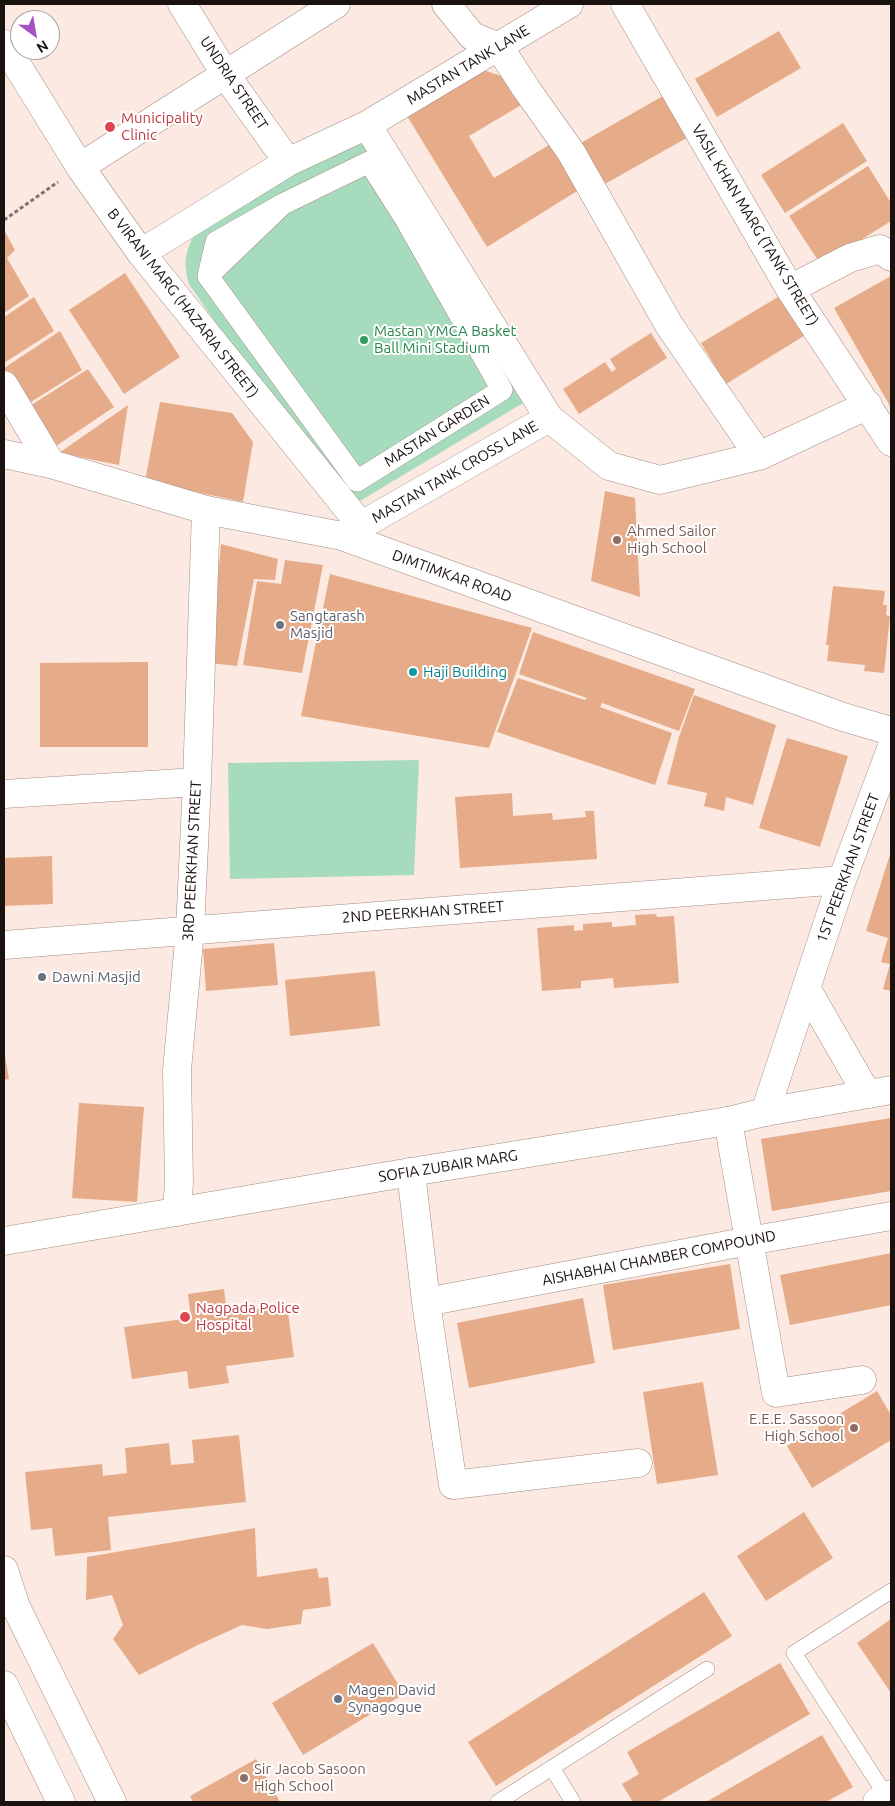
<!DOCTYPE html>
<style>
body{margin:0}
#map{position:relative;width:895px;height:1806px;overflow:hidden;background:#fce9e1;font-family:Ubuntu,sans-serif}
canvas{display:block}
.frame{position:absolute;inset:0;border:5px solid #1a120f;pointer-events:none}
.north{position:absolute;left:10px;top:10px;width:50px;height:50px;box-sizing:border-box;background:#fff;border:1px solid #a3a09f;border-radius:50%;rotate:148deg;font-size:14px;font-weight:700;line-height:20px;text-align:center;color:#1a120f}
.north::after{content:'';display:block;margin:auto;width:18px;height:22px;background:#a653c2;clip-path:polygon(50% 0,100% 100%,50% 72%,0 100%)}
</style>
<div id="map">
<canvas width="895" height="1806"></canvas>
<div class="frame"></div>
<div class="north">N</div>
</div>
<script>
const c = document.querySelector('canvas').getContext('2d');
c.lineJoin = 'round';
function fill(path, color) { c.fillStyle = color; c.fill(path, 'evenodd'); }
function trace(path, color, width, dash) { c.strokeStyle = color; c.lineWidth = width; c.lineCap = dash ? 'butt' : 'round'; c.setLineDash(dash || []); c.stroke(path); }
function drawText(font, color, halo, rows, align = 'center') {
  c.font = font + ' Ubuntu,sans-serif'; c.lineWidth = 4; c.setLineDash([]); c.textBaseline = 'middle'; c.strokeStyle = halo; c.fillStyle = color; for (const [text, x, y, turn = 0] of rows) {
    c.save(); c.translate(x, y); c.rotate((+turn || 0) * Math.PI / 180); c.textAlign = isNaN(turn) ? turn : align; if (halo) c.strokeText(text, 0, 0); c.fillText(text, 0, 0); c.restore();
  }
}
fill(new Path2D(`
 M 361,141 L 533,397 L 345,510 L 189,284 C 182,259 186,251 197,229 L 331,145 Z
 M 419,760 L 414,875 L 230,879 L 228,763 Z`), '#a6dcbd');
fill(new Path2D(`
 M 779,31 L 801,68 L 717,117 L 695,79 Z
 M 481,69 L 501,76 L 523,104 L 469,136 L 494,178 L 554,142 L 582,188 L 487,247 L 407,116 Z
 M 668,93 L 692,135 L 603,185 L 579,144 Z
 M 843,123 L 867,161 L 785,213 L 761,175 Z
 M 868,166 L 891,203 L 891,221 L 821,265 L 789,216 Z
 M 4,230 L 15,250 L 7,258 L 29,296 L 4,313 Z
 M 125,273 L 180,357 L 124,394 L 69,310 Z
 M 891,276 L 891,408 L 834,308 Z
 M 783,294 L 807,334 L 726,384 L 701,343 Z
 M 34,297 L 54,331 L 4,363 L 4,317 Z
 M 60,331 L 82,370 L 26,405 L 4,368 Z
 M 651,333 L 667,358 L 579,414 L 563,389 L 605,362 L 612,372 L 616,369 L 610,359 Z
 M 88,369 L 114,407 L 53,448 L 25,409 Z
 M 160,402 L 232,413 L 253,442 L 243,502 L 145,481 Z
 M 128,405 L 119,465 L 59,453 Z
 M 605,491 L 635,498 L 640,597 L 591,581 Z
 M 221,544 L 278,559 L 275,580 L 254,579 L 237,666 L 210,663 Z
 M 285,560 L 323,565 L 302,673 L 243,665 L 257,581 L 281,584 Z
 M 330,574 L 532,628 L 489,748 L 301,716 Z
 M 833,586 L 885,591 L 883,605 L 887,605 L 886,615 L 890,616 L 884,673 L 864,671 L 865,665 L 827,661 L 829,645 L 826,645 Z
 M 533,632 L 695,689 L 679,731 L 602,703 L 600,707 L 672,733 L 655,785 L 497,732 L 518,678 L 585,700 L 587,698 L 519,674 Z
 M 148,662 L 148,747 L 40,747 L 40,663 Z
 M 694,695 L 776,725 L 753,805 L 726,797 L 724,811 L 704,806 L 707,793 L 667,784 L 679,737 Z
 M 787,738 L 848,756 L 820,847 L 759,828 Z
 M 512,793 L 513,816 L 552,813 L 553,820 L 586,817 L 585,811 L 594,811 L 597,859 L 460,868 L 455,797 Z
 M 891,851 L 891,991 L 883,989 L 890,964 L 881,962 L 888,938 L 866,931 Z
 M 52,856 L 53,904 L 4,906 L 4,858 Z
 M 656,914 L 657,917 L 674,916 L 679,983 L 614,988 L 613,978 L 581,981 L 581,988 L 542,991 L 537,928 L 574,925 L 574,931 L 583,930 L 583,924 L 612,922 L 612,927 L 636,925 L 635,915 Z
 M 274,943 L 278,985 L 206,991 L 203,949 Z
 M 375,971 L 380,1026 L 290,1036 L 285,980 Z
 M 4,1050 L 9,1079 L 4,1080 Z
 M 79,1103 L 144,1107 L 137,1202 L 72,1198 Z
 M 891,1118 L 891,1191 L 772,1211 L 761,1139 Z
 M 891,1253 L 891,1305 L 790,1325 L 780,1275 Z
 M 730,1264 L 740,1329 L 613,1350 L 603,1285 Z
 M 224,1289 L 227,1313 L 287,1305 L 294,1357 L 226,1366 L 229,1383 L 189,1389 L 187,1371 L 132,1379 L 124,1327 L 191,1318 L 188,1294 Z
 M 583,1298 L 595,1363 L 469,1388 L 457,1323 Z
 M 703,1382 L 718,1475 L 657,1484 L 643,1392 Z
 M 877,1391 L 891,1415 L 891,1440 L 812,1488 L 787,1446 Z
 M 239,1435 L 246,1502 L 108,1517 L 111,1550 L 55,1556 L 52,1528 L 31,1530 L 25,1472 L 102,1464 L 103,1476 L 127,1473 L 125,1448 L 169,1443 L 171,1465 L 194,1463 L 192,1440 Z
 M 804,1512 L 833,1558 L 766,1601 L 737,1556 Z
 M 255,1528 L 257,1577 L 317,1568 L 319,1578 L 328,1577 L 331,1606 L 303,1610 L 301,1624 L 267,1629 L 242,1625 L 198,1645 L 139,1675 L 113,1639 L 123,1625 L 112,1595 L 86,1600 L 87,1557 Z
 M 704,1592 L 732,1636 L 496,1786 L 468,1742 Z
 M 891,1619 L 891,1693 L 857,1643 Z
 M 373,1643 L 404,1694 L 303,1755 L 272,1703 Z
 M 780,1663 L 810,1714 L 658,1802 L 633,1802 L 622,1784 L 639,1774 L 627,1752 Z
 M 822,1735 L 853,1787 L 826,1802 L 706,1802 Z
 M 256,1759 L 280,1802 L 193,1802 L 190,1796 Z`), '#e6ac89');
const service = new Path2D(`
 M 552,1768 L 573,1802
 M 887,1797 L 794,1653 L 891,1591
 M 498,1802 L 707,1669`);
const pedestrian = new Path2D(`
 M 208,276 L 216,242 L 283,204 L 369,162 L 407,222 L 502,390 L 357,481 L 208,276 L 283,204`);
const minor = new Path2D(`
 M 182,4 L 225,74 L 288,162
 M 446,4 L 472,36 L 499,47 L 527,90 L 571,152 L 669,325 L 759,456
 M 625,4 L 790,289 L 891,442
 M 4,44 L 80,167 L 141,253 L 361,525
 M 367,125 L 549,418
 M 80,167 L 336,4
 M 141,253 L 288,162 L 367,125 L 569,4
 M 790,289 L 850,258 L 880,249 L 891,257
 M 4,385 L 51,464
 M 346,534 L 549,418 L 609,466 L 660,480 L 759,456 L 868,405
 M 4,794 L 197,782
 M 4,945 L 842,880
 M 806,988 L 867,1094
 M 765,1112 L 842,880 L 891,749
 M 728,1121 L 776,1393 L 862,1380
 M 411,1172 L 426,1302 L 453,1485 L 638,1463
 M 177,1212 L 179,1183 L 177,1070 L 190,930 L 197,782 L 206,510
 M 426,1302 L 749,1241 L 891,1216
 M 877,1802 L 891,1794`);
const primary = new Path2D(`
 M 4,454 L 51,464 L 206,510 L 342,536 L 843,717 L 891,731
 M 4,1241 L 411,1172 L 728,1121 L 765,1112 L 891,1090
 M 4,1570 L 16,1607 L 112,1802
 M 4,1685 L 61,1802`);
trace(service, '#a38d84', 16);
trace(pedestrian, '#a38d84', 22);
trace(minor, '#a38d84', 29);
trace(primary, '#a38d84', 29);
trace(new Path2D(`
 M 4,220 L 58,182`), '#81746f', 3, [4, 2.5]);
trace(service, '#fff', 15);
trace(pedestrian, '#fff', 21);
trace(minor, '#fff', 28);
trace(primary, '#fff', 28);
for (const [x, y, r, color] of [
 [110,127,6,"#e0444e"],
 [364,340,5,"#2e9e5b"],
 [617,540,5,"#8d6e63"],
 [280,625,5,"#6b7280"],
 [413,672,5,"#0f9aa8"],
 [42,977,5,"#6b7280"],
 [185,1317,6,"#e0444e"],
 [854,1428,5,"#8d6e63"],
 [338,1699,5,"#6b7280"],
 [244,1778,5,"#8d6e63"]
]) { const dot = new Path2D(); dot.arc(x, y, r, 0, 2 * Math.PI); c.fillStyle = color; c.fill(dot); trace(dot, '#fff', 2); }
drawText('15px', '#1a120f', '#fff', [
 ["MASTAN TANK LANE",468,65,-31],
 ["UNDRIA STREET",234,83,56],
 ["VASIL KHAN MARG (TANK STREET)",755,225,59],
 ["B VIRANI MARG (HAZARIA STREET)",183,303,52],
 ["MASTAN GARDEN",437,431,-32],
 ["MASTAN TANK CROSS LANE",455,472,-30],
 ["DIMTIMKAR ROAD",452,576,20],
 ["3RD PEERKHAN STREET",192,861,-87],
 ["1ST PEERKHAN STREET",848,868,-70],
 ["2ND PEERKHAN STREET",423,912,-4],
 ["SOFIA ZUBAIR MARG",448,1166,-9],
 ["AISHABHAI CHAMBER COMPOUND",659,1258,-11]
]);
drawText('15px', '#be3a42', '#fff', [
 ["Municipality",121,118],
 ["Clinic",121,135],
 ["Nagpada Police",196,1308],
 ["Hospital",196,1325]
], 'left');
drawText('15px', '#27864d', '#fff', [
 ["Mastan YMCA Basket",374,331],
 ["Ball Mini Stadium",374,348]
], 'left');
drawText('15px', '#785e54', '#fff', [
 ["Ahmed Sailor",627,531],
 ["High School",627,548],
 ["E.E.E. Sassoon",844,1419,"right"],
 ["High School",844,1436,"right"],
 ["Sir Jacob Sasoon",254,1769],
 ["High School",254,1786]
], 'left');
drawText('15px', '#5b616d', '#fff', [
 ["Sangtarash",290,616],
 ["Masjid",290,633],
 ["Dawni Masjid",52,977],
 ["Magen David",348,1690],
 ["Synagogue",348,1707]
], 'left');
drawText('15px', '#0d838f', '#fff', [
 ["Haji Building",423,672]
], 'left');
</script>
